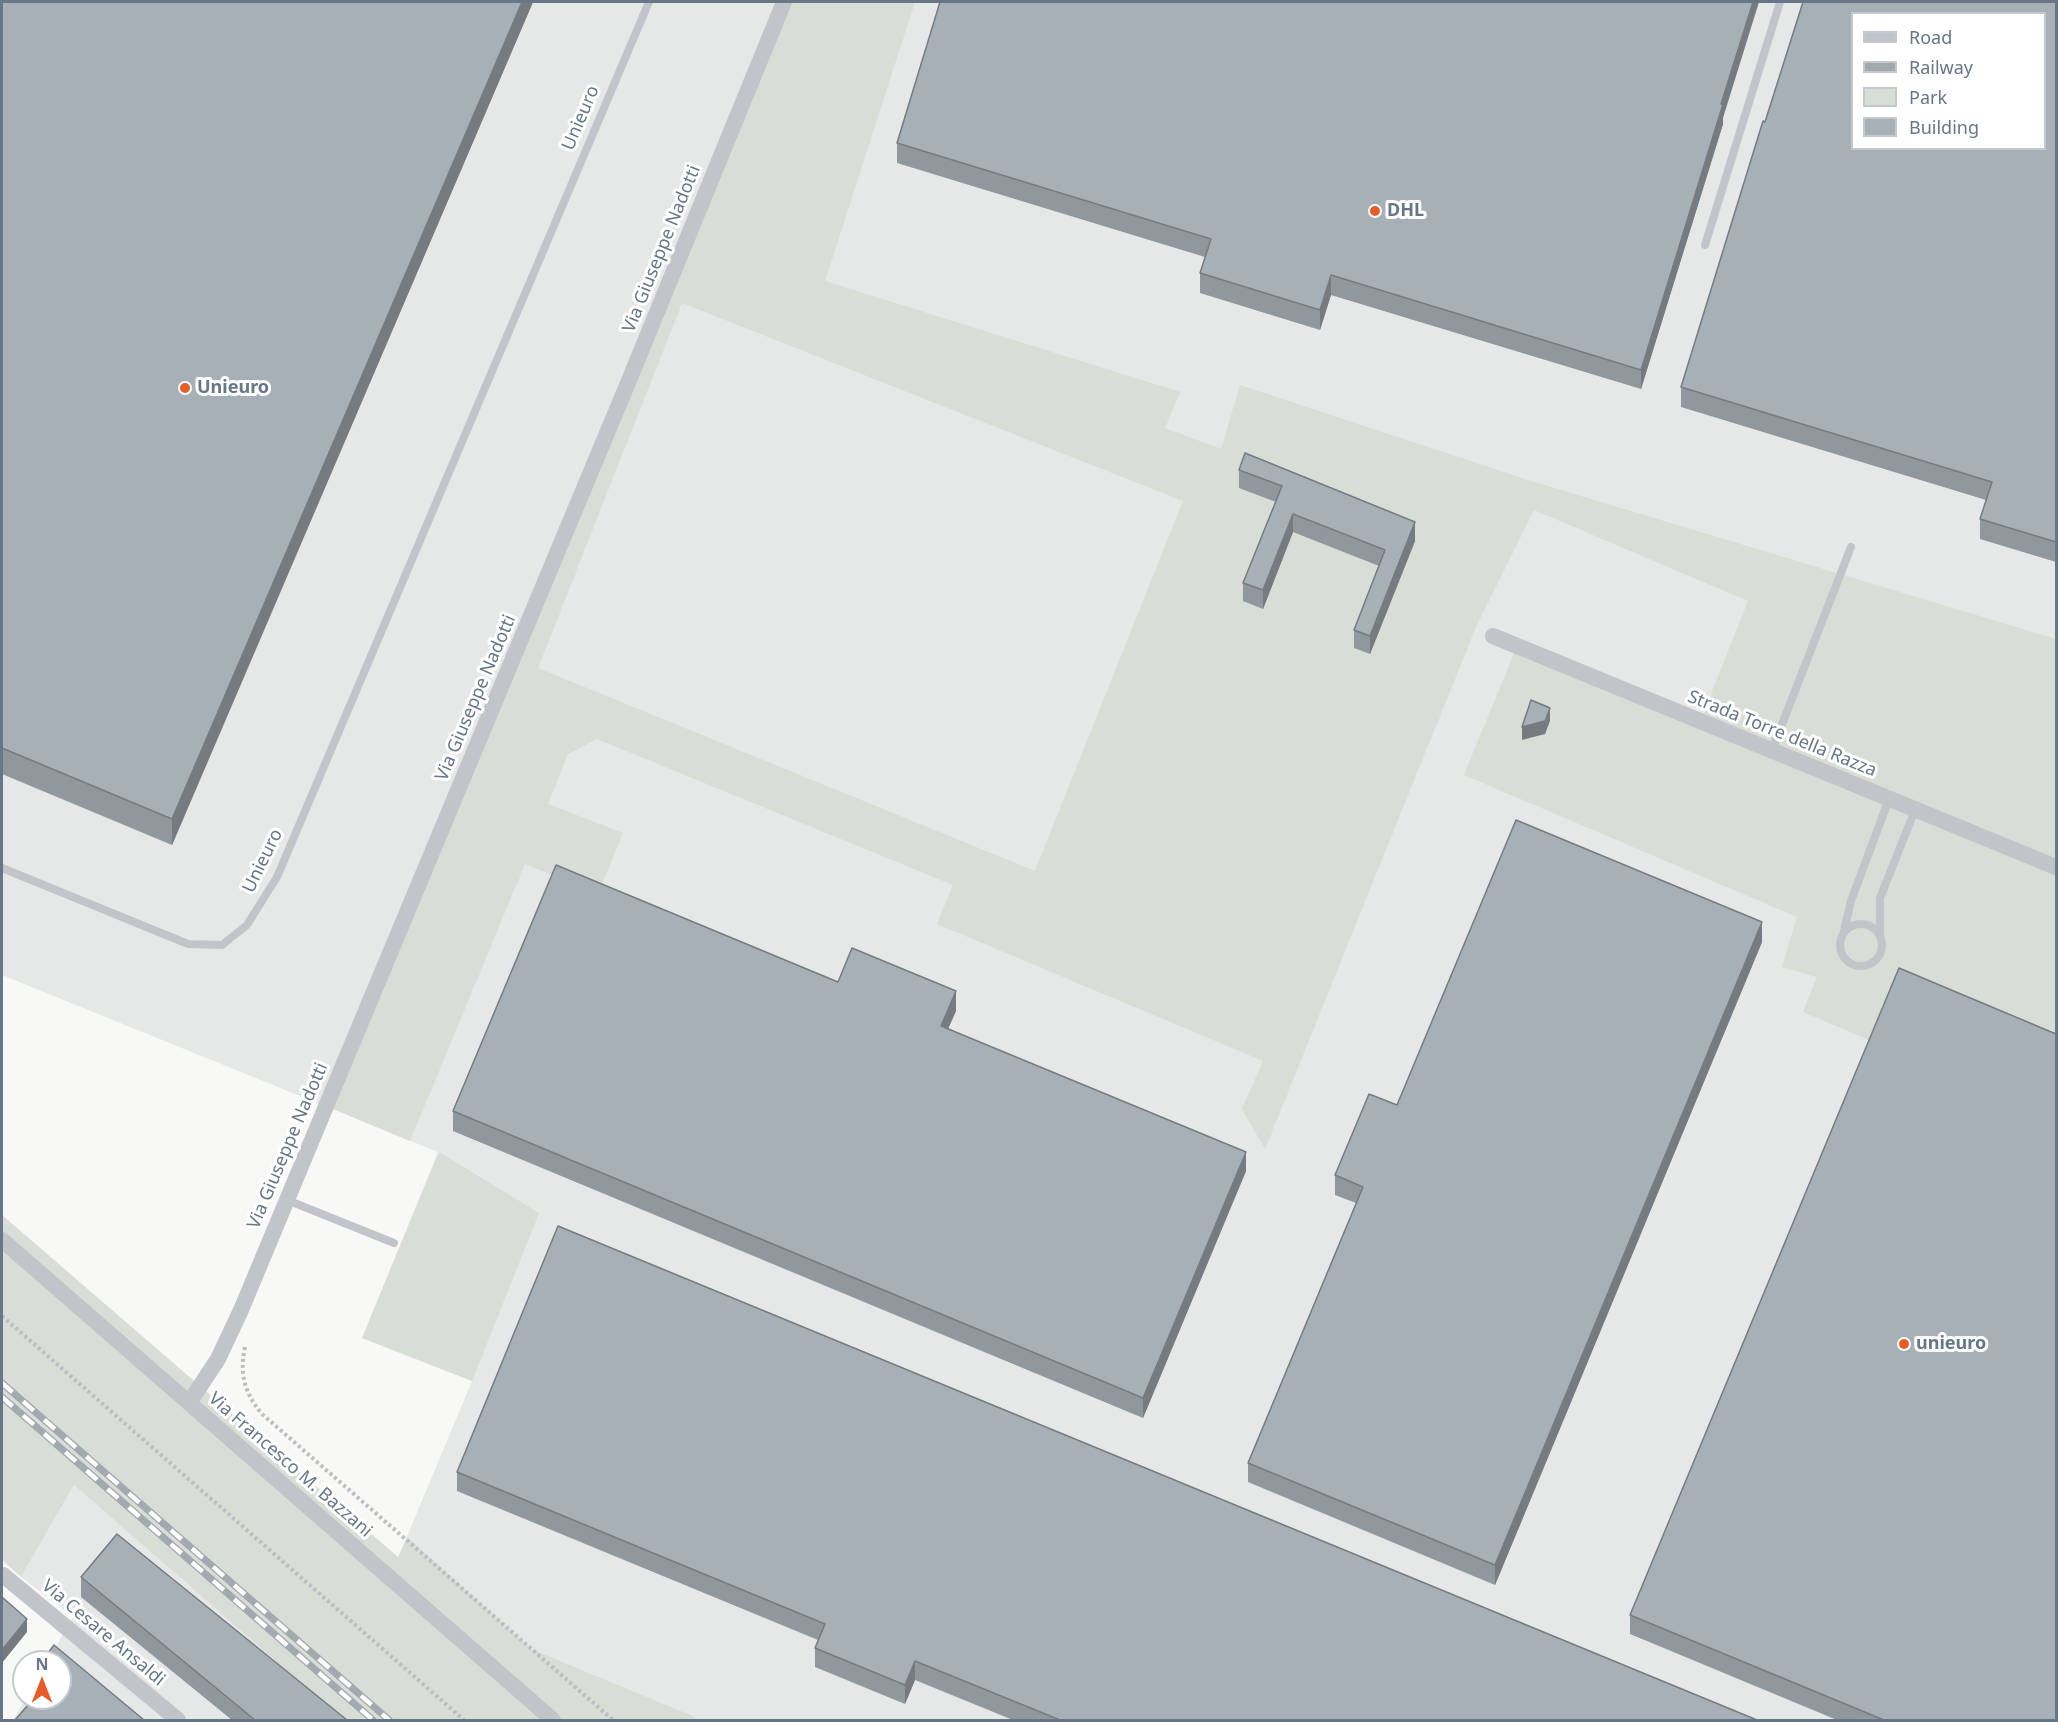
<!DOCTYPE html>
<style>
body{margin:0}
#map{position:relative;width:2058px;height:1722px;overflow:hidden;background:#f8f8f6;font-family:"Noto Sans",sans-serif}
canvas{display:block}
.frame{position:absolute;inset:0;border:3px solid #677787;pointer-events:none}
.legend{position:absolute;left:1851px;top:12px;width:195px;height:138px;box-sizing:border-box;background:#fff;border:2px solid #c2c9cf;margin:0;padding:8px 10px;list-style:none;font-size:18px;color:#677787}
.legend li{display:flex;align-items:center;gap:12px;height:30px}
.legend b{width:30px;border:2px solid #c2c9cf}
.north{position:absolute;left:12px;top:1650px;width:60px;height:60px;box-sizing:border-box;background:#fff;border:2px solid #c2c9cf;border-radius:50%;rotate:0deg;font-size:16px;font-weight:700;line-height:24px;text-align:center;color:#677787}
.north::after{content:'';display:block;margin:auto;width:21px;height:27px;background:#e75c27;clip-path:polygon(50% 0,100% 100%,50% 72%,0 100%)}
</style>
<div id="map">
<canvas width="2058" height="1722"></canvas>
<div class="frame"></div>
<ul class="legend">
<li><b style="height:8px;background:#c1c5ca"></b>Road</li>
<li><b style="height:8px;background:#a2a9af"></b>Railway</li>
<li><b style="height:16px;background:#d8ddd5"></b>Park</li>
<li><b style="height:16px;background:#a8b0b7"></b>Building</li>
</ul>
<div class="north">N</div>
</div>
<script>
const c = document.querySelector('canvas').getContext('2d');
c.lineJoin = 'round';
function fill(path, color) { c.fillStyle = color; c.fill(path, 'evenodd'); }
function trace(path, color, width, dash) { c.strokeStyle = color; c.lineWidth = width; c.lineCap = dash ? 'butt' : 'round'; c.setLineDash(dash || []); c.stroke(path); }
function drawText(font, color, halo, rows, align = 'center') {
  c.font = font + ' "Noto Sans",sans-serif'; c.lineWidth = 6; c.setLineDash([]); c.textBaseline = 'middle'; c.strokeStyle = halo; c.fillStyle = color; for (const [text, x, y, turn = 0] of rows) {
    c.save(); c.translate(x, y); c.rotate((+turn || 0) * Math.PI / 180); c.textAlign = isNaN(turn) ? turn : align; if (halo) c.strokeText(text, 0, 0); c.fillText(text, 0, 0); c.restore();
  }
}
fill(new Path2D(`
 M 2,2 L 2056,2 L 2056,1720 L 587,1720 L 398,1558 L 472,1381 L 362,1338 L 438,1152 L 2,975 ZM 1852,14 L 2044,14 L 2044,148 L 1852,148 Z
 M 74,1485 L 343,1720 L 13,1720 L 26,1698 L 60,1698 L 60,1662 L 47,1662 L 73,1617 L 21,1577 Z`), '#e6e7e7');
fill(new Path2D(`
 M 781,2 L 915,2 L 825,281 L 1180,392 L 1165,428 L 1221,449 L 1240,385 L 1531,481 L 2056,639 L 2056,1053 L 1876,1043 L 1803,1012 L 1817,977 L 1782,967 L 1797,917 L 1464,775 L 1517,646 L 1702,717 L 1748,601 L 1534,510 L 1476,627 L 1265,1149 L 1242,1109 L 1263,1061 L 937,924 L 953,885 L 597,739 L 568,754 L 548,804 L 623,833 L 598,894 L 525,864 L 410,1141 L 326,1106 ZM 682,303 L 1183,501 L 1035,871 L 538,668 Z
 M 439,1152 L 539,1213 L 472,1381 L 362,1338 Z
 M 2,1215 L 398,1557 L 407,1537 L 531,1649 L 695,1717 L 696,1720 L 343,1720 L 74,1485 L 21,1577 L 2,1560 Z`), '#d8ddd5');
trace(new Path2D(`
 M 2,1316 L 464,1720
 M 245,1347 C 239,1374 245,1394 262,1414 L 613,1720`), '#bbbec1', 4, [3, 3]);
trace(new Path2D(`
 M 1705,245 L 1780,2
 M 1772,750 L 1851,547
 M 2,868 L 188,944 L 222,945 L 247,925 L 277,877 L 649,2
 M1840 945a21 21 0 1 1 42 0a21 21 0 1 1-42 0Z
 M 1844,931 L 1851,901 L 1889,799
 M 1880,936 L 1880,898 L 1915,810
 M 287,1200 L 394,1243`), '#c1c5ca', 8);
trace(new Path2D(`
 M 1493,636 L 2056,867
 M 2,1240 L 553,1720
 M 189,1403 L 218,1359 L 241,1310 L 630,378 L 784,2
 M 2,1577 L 3,1575 L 178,1720`), '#c1c5ca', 16);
const rail = new Path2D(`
 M 2,1383 L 389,1720
 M 2,1397 L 373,1720`);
trace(rail, '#a2a9af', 7);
trace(rail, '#fff', 4.5, [14]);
fill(new Path2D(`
 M 2,2 L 533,2 L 172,845 L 2,774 Z
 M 2056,2 L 2056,562 L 1980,539 L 1980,519 L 1986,500 L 1681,407 L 1681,387 Z
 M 1723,118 L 1723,124 L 1641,389 L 1331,295 L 1320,330 L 1200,293 L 1200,273 L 1205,257 L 897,163 L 897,143 Z
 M 1245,453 L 1415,541 L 1370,654 L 1354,648 L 1354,630 L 1379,566 L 1293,532 L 1263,609 L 1243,601 L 1243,583 L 1276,502 L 1239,488 L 1239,470 Z
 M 1762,942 L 1495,1585 L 1248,1482 L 1248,1463 L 1356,1203 L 1335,1195 L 1335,1175 L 1397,1105 Z
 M 956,1011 L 948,1028 L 1246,1171 L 1143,1418 L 453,1131 L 453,1111 Z
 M 457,1472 L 1757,1720 L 1013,1720 L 915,1680 L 905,1704 L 815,1667 L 815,1648 L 818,1640 L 457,1491 Z
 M 81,1577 L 347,1720 L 232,1720 L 81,1597 Z
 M 1630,1615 L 2056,1720 L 1837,1720 L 1630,1634 Z`), '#90979d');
fill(new Path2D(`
 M 522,2 L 533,2 L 172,845 L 172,819 Z
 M 1753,2 L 1759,2 L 1723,118 L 1723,124 L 1641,389 L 1641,370 L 1721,104 Z
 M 1331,275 L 1331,295 L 1320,330 L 1320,310 Z
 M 1293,514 L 1293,532 L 1263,609 L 1263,590 Z
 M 1415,522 L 1415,541 L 1370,654 L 1370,636 Z
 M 1550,708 L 1550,721 L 1545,734 L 1522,740 L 1522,727 Z
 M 1762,922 L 1762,942 L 1495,1585 L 1495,1565 Z
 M 956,991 L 956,1011 L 941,1045 L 941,1026 Z
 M 1246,1152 L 1246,1171 L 1143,1418 L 1143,1398 Z
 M 27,1619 L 27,1632 L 2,1663 L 2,1650 Z
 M 915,1661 L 915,1680 L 905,1704 L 905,1685 Z`), '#767b80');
const building = new Path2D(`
 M 2,2 L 522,2 L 172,819 L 2,748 Z
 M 940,2 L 1753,2 L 1721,104 L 1723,104 L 1641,370 L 1331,275 L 1320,310 L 1200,273 L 1211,239 L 897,143 Z
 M 1803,2 L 2056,2 L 2056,542 L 1980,519 L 1992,482 L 1681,387 L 1763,121 L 1765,122 ZM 1852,14 L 2044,14 L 2044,148 L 1852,148 Z
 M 1245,453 L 1415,522 L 1370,636 L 1354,630 L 1385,550 L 1293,514 L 1263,590 L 1243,583 L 1282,486 L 1239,470 Z
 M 1531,700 L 1550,708 L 1545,721 L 1522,727 Z
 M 1516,820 L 1762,922 L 1495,1565 L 1248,1463 L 1363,1187 L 1335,1175 L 1369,1094 L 1397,1105 Z
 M 556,865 L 838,982 L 852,948 L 956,991 L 941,1026 L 1246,1152 L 1143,1398 L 453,1111 Z
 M 1899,968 L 2056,1034 L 2056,1720 L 1884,1720 L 1630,1615 Z
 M 558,1226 L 1757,1720 L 1060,1720 L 915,1661 L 905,1685 L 815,1648 L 825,1624 L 457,1472 Z
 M 117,1534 L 347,1720 L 255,1720 L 81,1577 Z
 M 2,1597 L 27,1619 L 2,1650 Z
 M 54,1645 L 144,1720 L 15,1720 L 34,1698 L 60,1698 L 60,1662 L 42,1661 Z`);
fill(building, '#a8b0b7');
trace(building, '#767b80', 1.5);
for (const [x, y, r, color] of [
 [1375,211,6,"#e75c27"],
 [185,388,6,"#e75c27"],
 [1904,1344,6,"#e75c27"]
]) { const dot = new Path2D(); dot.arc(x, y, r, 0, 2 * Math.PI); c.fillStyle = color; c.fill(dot); trace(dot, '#fff', 2); }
drawText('18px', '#677787', '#fff', [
 ["Unieuro",581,118,-67],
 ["Via Giuseppe Nadotti",662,249,-68],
 ["Via Giuseppe Nadotti",476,698,-67],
 ["Strada Torre della Razza",1782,734,22],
 ["Unieuro",263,861,-64],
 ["Via Giuseppe Nadotti",288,1146,-67],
 ["Via Francesco M. Bazzani",290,1465,41],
 ["Via Cesare Ansaldi",103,1633,40]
]);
drawText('bold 18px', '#677787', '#fff', [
 ["DHL",1387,211],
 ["Unieuro",197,388],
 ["unieuro",1916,1344]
], 'left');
</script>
